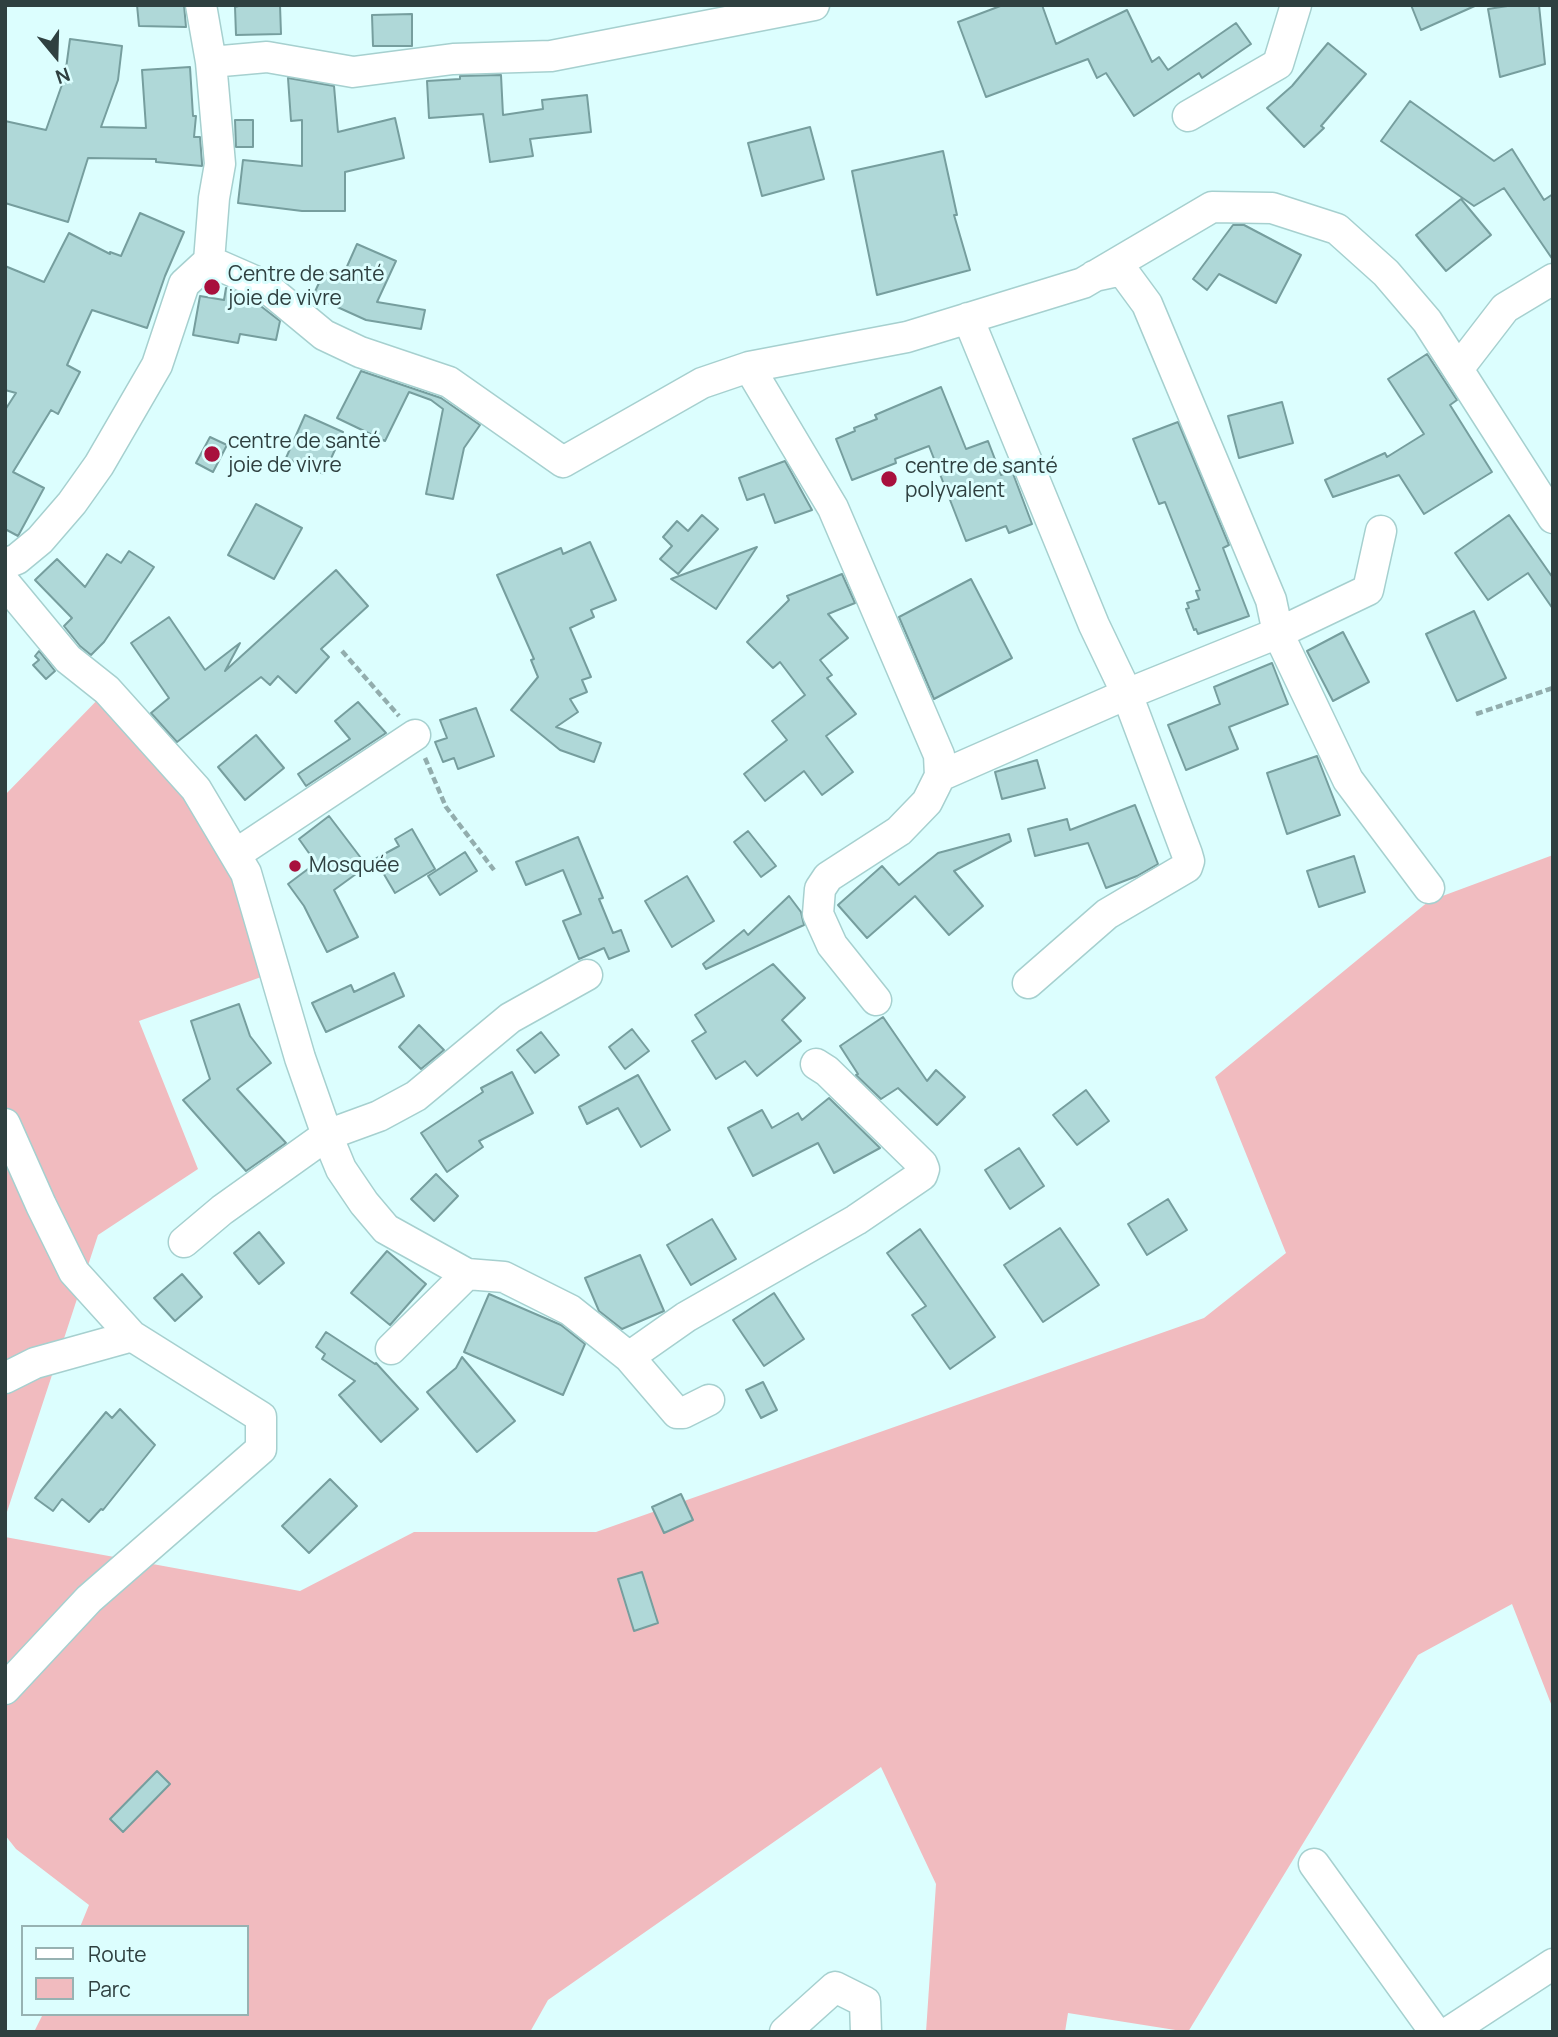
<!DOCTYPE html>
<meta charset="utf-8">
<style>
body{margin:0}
#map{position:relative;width:1558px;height:2037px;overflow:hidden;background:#dcfefe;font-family:Manrope,sans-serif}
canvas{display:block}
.frame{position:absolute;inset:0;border:7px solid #2f4040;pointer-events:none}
.legend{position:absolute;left:21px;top:1925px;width:228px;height:91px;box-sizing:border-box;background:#dcfefe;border:2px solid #97b2b2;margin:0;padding:9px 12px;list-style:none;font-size:21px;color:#2f4040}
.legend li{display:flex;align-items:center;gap:14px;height:35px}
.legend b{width:35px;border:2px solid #97b2b2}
.north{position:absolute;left:21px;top:21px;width:70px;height:70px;-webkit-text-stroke:5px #dcfefe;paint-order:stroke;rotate:161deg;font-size:19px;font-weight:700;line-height:28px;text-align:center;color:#2f4040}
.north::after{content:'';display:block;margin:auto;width:24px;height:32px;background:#2f4040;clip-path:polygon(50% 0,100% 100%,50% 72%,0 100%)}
</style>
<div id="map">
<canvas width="1558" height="2037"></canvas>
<div class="frame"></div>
<ul class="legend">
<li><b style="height:9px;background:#fff"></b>Route</li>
<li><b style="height:19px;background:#f1bbbf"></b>Parc</li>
</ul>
<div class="north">N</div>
</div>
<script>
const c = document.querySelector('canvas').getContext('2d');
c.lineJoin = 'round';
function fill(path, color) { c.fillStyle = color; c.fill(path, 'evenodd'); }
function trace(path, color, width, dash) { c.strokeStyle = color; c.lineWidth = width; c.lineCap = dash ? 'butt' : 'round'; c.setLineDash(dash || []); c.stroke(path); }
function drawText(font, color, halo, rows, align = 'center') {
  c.font = font + ' Manrope,sans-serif'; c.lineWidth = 6; c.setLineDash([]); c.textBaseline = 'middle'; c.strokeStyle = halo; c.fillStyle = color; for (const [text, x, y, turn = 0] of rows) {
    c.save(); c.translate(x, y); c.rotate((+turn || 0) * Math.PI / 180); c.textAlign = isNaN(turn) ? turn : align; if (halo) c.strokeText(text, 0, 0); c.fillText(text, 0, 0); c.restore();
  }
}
fill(new Path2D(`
 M 107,690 L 196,789 L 275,972 L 139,1021 L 198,1169 L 98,1235 L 5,1518 L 5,795 Z
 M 1553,855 L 1553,1709 L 1512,1604 L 1418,1655 L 1188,2032 L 1068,2013 L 1065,2032 L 926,2032 L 936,1884 L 881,1767 L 548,2000 L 530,2032 L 34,2032 L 43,2014 L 247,2014 L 247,1927 L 80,1927 L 89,1905 L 16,1849 L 5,1835 L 5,1537 L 300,1591 L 414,1532 L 596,1532 L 1204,1318 L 1286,1253 L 1215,1077 L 1429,901 Z`), '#f1bbbf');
const building = new Path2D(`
 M 137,5 L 184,5 L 186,27 L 139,26 Z
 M 242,5 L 280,5 L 281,34 L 236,35 L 235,7 Z
 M 1003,5 L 1042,5 L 1056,44 L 1127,10 L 1152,62 L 1159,57 L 1168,70 L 1236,23 L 1251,44 L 1202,78 L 1199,73 L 1134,116 L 1106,73 L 1097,78 L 1088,59 L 986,97 L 958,22 Z
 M 1411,5 L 1477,5 L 1421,30 Z
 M 1514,5 L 1539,5 L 1545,64 L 1500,77 L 1488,9 Z
 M 412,14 L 412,46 L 373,46 L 372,15 Z
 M 70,39 L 122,46 L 118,80 L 101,127 L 146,128 L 142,70 L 190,67 L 193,116 L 196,116 L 194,137 L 200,137 L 202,163 L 202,166 L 156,162 L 156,159 L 88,158 L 68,222 L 5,203 L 5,121 L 46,130 L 65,76 Z
 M 1328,43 L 1366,74 L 1321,126 L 1324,128 L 1304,147 L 1267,108 L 1292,86 Z
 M 501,75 L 503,115 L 543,109 L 542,100 L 587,95 L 591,132 L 530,139 L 533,156 L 490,162 L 483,114 L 429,118 L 427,81 L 460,79 L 460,76 Z
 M 288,78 L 334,86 L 338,132 L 395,118 L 404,158 L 345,172 L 345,211 L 302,211 L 238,203 L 243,160 L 302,166 L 302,120 L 291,121 Z
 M 1410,101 L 1494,161 L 1512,149 L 1544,200 L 1553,194 L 1553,260 L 1504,188 L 1474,206 L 1381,141 Z
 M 235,120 L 253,120 L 253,147 L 236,147 Z
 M 810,127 L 824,179 L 762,196 L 748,143 Z
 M 943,151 L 957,215 L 954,215 L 970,270 L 877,295 L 852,171 Z
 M 1461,199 L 1491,235 L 1446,271 L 1416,235 Z
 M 140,213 L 184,232 L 165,276 L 147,328 L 92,310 L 67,365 L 80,372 L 58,414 L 51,410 L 13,472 L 44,488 L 18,536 L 5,529 L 5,410 L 16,393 L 5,390 L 5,266 L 44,282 L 69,233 L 110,254 L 110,252 L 121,256 Z
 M 1233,225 L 1244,225 L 1301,255 L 1276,303 L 1219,274 L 1207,290 L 1193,279 Z
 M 357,244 L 396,261 L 377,302 L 425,310 L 421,329 L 366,320 L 313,296 L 324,272 L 341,280 Z
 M 226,288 L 249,297 L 280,321 L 276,340 L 240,334 L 238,343 L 193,335 L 200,296 L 224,300 Z
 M 1427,354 L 1457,400 L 1450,405 L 1492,472 L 1424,514 L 1399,475 L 1333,497 L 1325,480 L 1385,453 L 1387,457 L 1424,434 L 1388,379 Z
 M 361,371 L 441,398 L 480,425 L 464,448 L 453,499 L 426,494 L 443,409 L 431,400 L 409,392 L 385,441 L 337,418 Z
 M 941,387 L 966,449 L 988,441 L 1001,475 L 1012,471 L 1032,524 L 1009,533 L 1006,526 L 966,541 L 929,446 L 895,459 L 896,463 L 852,480 L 836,439 L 855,431 L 854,428 L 877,419 L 875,415 Z
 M 1282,402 L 1293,443 L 1239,458 L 1228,416 Z
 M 305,415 L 343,432 L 324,474 L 286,458 Z
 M 1178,422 L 1229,545 L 1223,548 L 1249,616 L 1198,634 L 1196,629 L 1194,630 L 1186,609 L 1189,608 L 1187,603 L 1199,599 L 1196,591 L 1200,590 L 1165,502 L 1159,504 L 1133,439 Z
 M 210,437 L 227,445 L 213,472 L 196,463 Z
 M 785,461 L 812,510 L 775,523 L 764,494 L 747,500 L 739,478 Z
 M 256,504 L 302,528 L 274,579 L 228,555 Z
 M 702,515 L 718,529 L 678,574 L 660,559 L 672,546 L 663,537 L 677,521 L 688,531 Z
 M 1509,515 L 1553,578 L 1553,609 L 1528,573 L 1488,600 L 1455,553 Z
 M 590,542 L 616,600 L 591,610 L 594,617 L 570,628 L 591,677 L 582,680 L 587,692 L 570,699 L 578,712 L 556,727 L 601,743 L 594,762 L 560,750 L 511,710 L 538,677 L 531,660 L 534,659 L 497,575 L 561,548 L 563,554 Z
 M 757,547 L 716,609 L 671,579 Z
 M 129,551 L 154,567 L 104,642 L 91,655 L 80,646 L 64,626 L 72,618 L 35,580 L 57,559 L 85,587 L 107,554 L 121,563 Z
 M 336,570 L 368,606 L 321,649 L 329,657 L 296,693 L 278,676 L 270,685 L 261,677 L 177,742 L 151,713 L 169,698 L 131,643 L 169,617 L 205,670 L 240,643 L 225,671 Z
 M 842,574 L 855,603 L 828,614 L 848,638 L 820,660 L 832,675 L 827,678 L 856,714 L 826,736 L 853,772 L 822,795 L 804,771 L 765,801 L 744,774 L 787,740 L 772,721 L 805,695 L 780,662 L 773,668 L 747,642 L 789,600 L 787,596 Z
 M 971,579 L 1012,658 L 934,699 L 899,617 Z
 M 1474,611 L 1506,678 L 1457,701 L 1426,634 Z
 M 1343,632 L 1369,682 L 1333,701 L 1307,651 Z
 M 39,651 L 55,671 L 46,679 L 33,665 L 39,660 L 35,656 Z
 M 1272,663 L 1288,704 L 1229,727 L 1238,749 L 1186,770 L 1168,725 L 1220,704 L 1214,687 Z
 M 358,702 L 386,733 L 306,786 L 298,774 L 350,739 L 335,721 Z
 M 476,708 L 494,756 L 458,769 L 454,758 L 443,762 L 435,742 L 447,738 L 440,720 Z
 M 256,735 L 284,768 L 245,800 L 218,767 Z
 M 1317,756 L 1340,815 L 1287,834 L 1267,773 Z
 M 1037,760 L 1045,788 L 1002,799 L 995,772 Z
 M 1135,805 L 1158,864 L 1137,876 L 1106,888 L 1088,843 L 1035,856 L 1028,829 L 1067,819 L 1070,830 Z
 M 329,816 L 367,866 L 334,890 L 358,937 L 327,952 L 304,906 L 288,884 L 316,863 L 299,839 Z
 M 412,829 L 435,869 L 395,893 L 375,859 L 399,846 L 395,839 Z
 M 748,831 L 776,866 L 761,877 L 734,842 Z
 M 1009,834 L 1011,841 L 954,871 L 983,906 L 949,935 L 915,896 L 867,938 L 838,905 L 882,866 L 899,885 L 938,853 Z
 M 578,837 L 603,898 L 599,899 L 613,933 L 621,930 L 629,951 L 609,959 L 604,948 L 579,959 L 563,921 L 581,914 L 563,870 L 526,885 L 516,862 Z
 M 465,852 L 477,871 L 440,895 L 428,876 Z
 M 1354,856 L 1365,892 L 1319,907 L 1307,871 Z
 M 687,876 L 714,921 L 672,947 L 645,901 Z
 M 789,896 L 801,912 L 804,925 L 706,969 L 703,964 L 744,930 L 748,935 Z
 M 773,964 L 805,998 L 782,1020 L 801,1041 L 757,1076 L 745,1061 L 716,1079 L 692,1041 L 706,1032 L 695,1015 Z
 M 394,973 L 404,996 L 326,1032 L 312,1003 L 351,985 L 354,992 Z
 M 239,1004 L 250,1036 L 271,1063 L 237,1089 L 286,1143 L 246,1171 L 183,1100 L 210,1079 L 191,1021 Z
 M 883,1017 L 927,1081 L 936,1070 L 965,1097 L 937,1125 L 898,1088 L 881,1099 L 856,1075 L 858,1074 L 840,1046 Z
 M 419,1025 L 444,1050 L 421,1069 L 399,1047 Z
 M 632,1029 L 649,1051 L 625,1069 L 609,1047 Z
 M 541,1032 L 559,1055 L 535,1073 L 517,1050 Z
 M 512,1072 L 533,1113 L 479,1141 L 483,1147 L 447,1172 L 421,1133 L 483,1092 L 481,1088 Z
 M 638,1075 L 670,1130 L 641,1147 L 618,1108 L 587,1124 L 579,1107 Z
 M 1086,1090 L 1109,1121 L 1077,1145 L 1053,1115 Z
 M 829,1098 L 880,1148 L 834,1173 L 818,1143 L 753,1176 L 728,1128 L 762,1110 L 772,1128 L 798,1113 L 802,1120 Z
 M 1019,1148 L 1044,1186 L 1010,1209 L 985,1170 Z
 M 436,1174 L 458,1196 L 434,1221 L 411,1199 Z
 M 1168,1199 L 1187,1230 L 1147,1255 L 1128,1224 Z
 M 712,1219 L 736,1259 L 691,1285 L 667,1245 Z
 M 1060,1228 L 1099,1285 L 1043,1322 L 1004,1265 Z
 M 920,1229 L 995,1337 L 950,1369 L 912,1315 L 926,1306 L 887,1253 Z
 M 259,1232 L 284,1263 L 259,1284 L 234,1253 Z
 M 387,1251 L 426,1284 L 390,1325 L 351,1293 Z
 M 640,1255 L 664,1311 L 622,1329 L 599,1311 L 585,1278 Z
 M 182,1274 L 202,1297 L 175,1321 L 154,1298 Z
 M 774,1293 L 804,1339 L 764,1366 L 733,1320 Z
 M 489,1294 L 561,1325 L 585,1344 L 563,1395 L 464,1352 Z
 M 326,1332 L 375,1364 L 376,1363 L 418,1409 L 381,1442 L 339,1395 L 355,1381 L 322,1359 L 325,1354 L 316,1347 Z
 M 462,1357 L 515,1421 L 477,1452 L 427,1392 L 456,1368 Z
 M 763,1382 L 777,1410 L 761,1418 L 746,1390 Z
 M 120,1409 L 155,1445 L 103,1510 L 101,1509 L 89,1522 L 62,1499 L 53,1511 L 35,1498 L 106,1412 L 112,1418 Z
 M 330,1479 L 357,1506 L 309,1553 L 282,1526 Z
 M 681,1494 L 693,1520 L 664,1533 L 652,1507 Z
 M 642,1572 L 658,1623 L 634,1631 L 618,1579 Z
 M 157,1771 L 170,1784 L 123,1832 L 110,1819 Z`);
fill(building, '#afd8d8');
trace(building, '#769e9e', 2);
const minor = new Path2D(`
 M 211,62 L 267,57 L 353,72 L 453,59 L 551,56 L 814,5
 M 1188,116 L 1278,64 L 1296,5
 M 209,261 L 257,282 L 272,292 L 324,335 L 360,352 L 449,382 L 563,462 L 702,383 L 749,367 L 907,337 L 1083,283 L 1212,207 L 1272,208 L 1337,229 L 1386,273 L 1427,321 L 1553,518
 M 968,318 L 1094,625 L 1127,694 L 1278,633 L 1271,600 L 1147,304 L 1122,270 L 1094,276
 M 749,367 L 833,508 L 939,755 L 940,776 L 927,802 L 899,831 L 828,877 L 820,889 L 818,914 L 832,945 L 876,1000
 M 1458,369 L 1505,308 L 1553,279
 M 1381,531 L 1368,590 L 1278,633 L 1348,780 L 1429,888
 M 5,564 L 17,559 L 40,540 L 72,503 L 99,465 L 157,365 L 184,284 L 209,261 L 214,198 L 220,164 L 211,62 L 201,5
 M 5,583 L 68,659 L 107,690 L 196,789 L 246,873 L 300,1058 L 327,1135 L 341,1169 L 364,1203 L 386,1229 L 467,1274 L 504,1277 L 570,1310 L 629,1357 L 677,1413 L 683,1413 L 709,1400
 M 940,776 L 1127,694 L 1187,854 L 1189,861 L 1187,867 L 1107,914 L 1028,983
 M 236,854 L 415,735
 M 5,1124 L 41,1205 L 74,1272 L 132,1336 L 261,1417 L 261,1449 L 89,1599 L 5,1689
 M 184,1242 L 222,1210 L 327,1135 L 379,1116 L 416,1096 L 510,1018 L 587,975
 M 391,1349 L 467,1274
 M 629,1357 L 686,1317 L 856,1220 L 922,1175 L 924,1169 L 922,1164 L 827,1071 L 816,1064
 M 5,1378 L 35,1363 L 132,1336
 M 1314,1864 L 1435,2032
 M 785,2032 L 835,1987 L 865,2002 L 866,2032
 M 1449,2032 L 1553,1964`);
trace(minor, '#a6d0cf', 33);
trace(new Path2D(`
 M 342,651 L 399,716
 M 1476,714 L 1553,688
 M 425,758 L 446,807 L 494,870`), '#92adad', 4.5, [7, 3.5]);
trace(minor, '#fff', 30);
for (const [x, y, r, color] of [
 [212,287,9,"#a8103d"],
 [212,454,9,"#a8103d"],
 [889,479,9,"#a8103d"],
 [295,866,7,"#a8103d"]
]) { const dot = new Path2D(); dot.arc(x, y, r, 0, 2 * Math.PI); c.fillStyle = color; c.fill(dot); trace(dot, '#dcfefe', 2.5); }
drawText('21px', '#2f4040', '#dcfefe', [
 ["Centre de santé",228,275],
 ["joie de vivre",228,299],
 ["centre de santé",228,442],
 ["joie de vivre",228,466],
 ["centre de santé",905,467],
 ["polyvalent",905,491],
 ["Mosquée",309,866]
], 'left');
</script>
